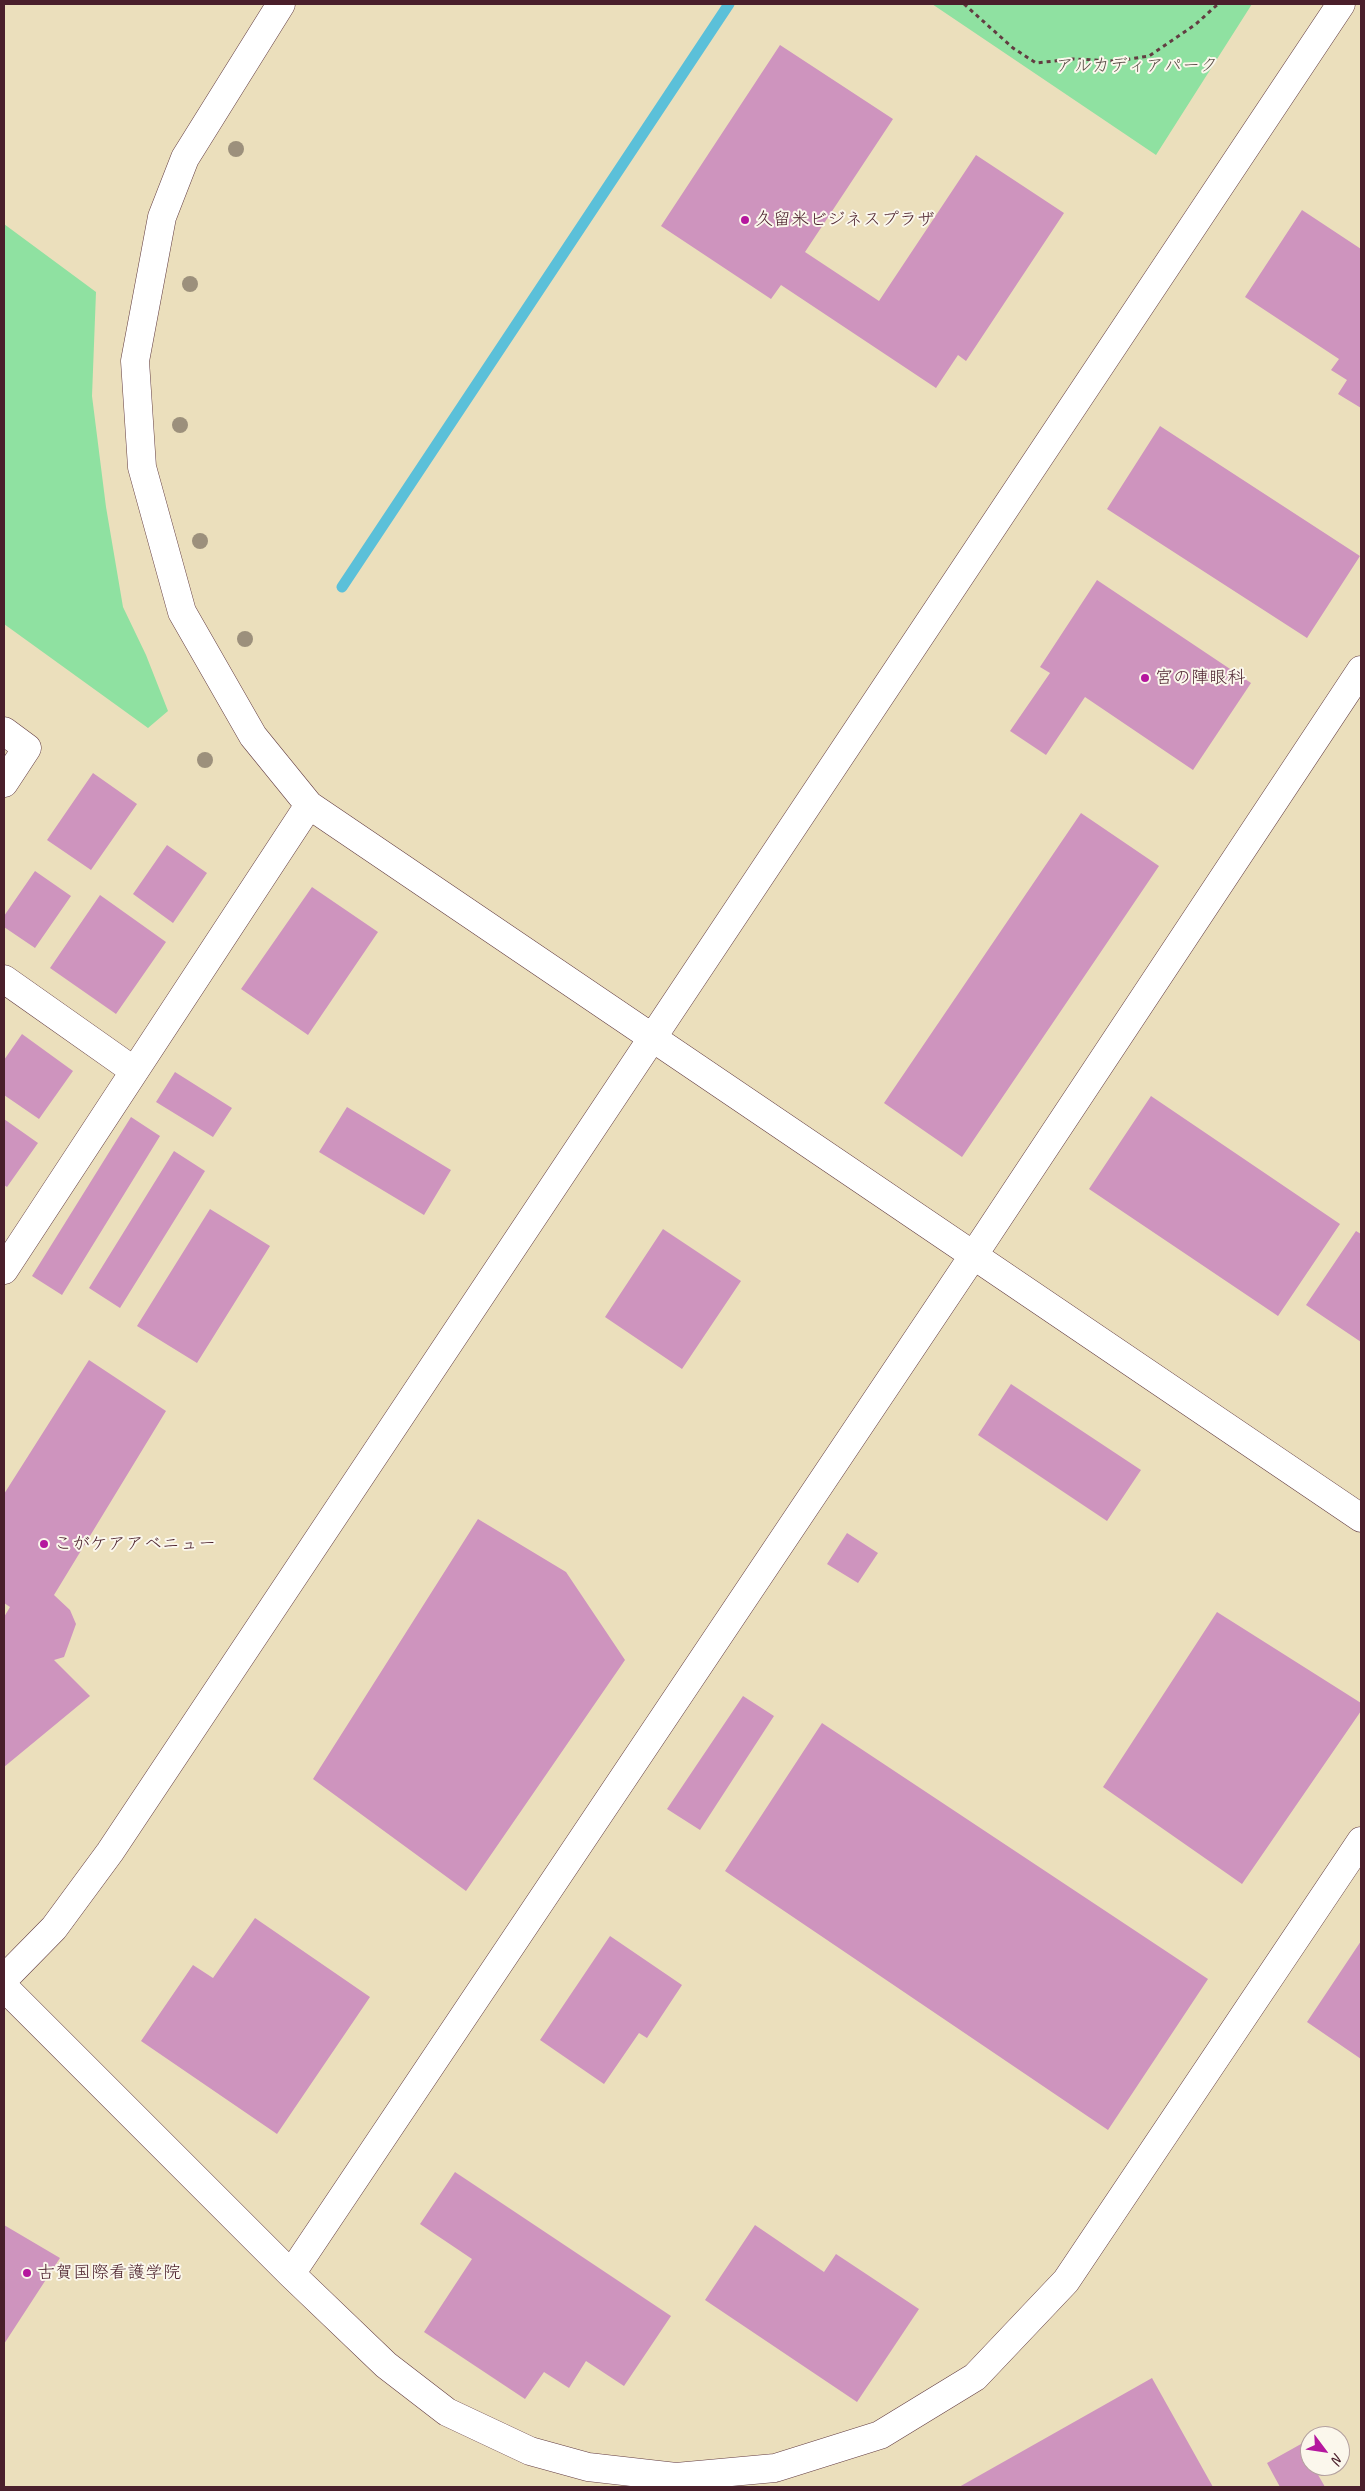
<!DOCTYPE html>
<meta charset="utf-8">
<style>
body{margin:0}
#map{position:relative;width:1365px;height:2491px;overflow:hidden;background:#ebdfbc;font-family:Caveat,sans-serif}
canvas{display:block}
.frame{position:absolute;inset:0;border:5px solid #4a1f2b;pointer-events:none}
.north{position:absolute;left:1300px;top:2426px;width:50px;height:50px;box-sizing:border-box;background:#fbf7ec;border:1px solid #b4a19f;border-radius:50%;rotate:121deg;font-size:14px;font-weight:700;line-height:20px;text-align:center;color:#4a1f2b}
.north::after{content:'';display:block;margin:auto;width:18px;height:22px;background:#b5179e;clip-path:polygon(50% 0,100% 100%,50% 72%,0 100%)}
</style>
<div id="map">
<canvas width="1365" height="2491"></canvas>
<div class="frame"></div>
<div class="north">N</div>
</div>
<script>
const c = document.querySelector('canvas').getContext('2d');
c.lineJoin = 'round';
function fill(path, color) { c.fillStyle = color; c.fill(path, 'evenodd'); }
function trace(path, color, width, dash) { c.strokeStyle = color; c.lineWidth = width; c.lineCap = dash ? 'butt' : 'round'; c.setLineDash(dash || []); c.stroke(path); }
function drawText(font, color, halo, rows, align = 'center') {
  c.font = font + ' Caveat,"Klee One",sans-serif'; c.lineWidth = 4; c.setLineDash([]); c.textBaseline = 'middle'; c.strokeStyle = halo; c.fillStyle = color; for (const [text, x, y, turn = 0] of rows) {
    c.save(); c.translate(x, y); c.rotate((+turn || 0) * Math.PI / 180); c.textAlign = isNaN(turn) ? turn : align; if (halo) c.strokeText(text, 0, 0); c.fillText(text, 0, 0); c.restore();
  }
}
fill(new Path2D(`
 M 932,4 L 1252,4 L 1156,155 Z
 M 4,224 L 96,292 L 92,396 L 106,507 L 123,607 L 146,655 L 168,711 L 148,728 L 4,624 Z`), '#8fe1a1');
trace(new Path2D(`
 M 342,587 L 729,4`), '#5bc0d9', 11);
fill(new Path2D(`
 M 780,45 L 893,119 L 805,252 L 879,301 L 976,155 L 1064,213 L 966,361 L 958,355 L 936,388 L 781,285 L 771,299 L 661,226 Z
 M 1302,210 L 1361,249 L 1361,408 L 1338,394 L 1347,380 L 1331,370 L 1339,359 L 1245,297 Z
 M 1160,426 L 1360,556 L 1307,638 L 1107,509 Z
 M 1097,580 L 1251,683 L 1193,770 L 1085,697 L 1046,755 L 1010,731 L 1050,673 L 1040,667 Z
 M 93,773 L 137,804 L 91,870 L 47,840 Z
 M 1081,813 L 1159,866 L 962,1157 L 884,1103 Z
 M 167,845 L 207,873 L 173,923 L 133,894 Z
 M 35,871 L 71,896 L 35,948 L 4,927 L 4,916 Z
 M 312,887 L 378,932 L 308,1035 L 241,989 Z
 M 100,895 L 166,942 L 116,1014 L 50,968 Z
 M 22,1034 L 73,1071 L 39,1119 L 4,1095 L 4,1060 Z
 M 175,1072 L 232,1108 L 213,1137 L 156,1102 Z
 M 1151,1096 L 1340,1224 L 1278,1316 L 1089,1189 Z
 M 347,1107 L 451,1170 L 424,1215 L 319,1152 Z
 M 131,1117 L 160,1136 L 62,1295 L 32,1276 Z
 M 4,1119 L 38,1143 L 7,1187 L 4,1185 Z
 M 174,1151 L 205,1171 L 120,1308 L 89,1288 Z
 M 210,1209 L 270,1246 L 197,1363 L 137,1326 Z
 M 663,1229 L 741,1281 L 682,1369 L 605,1317 Z
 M 1356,1231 L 1361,1234 L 1361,1342 L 1306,1305 Z
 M 89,1360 L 166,1411 L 54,1595 L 70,1610 L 76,1624 L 64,1657 L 54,1660 L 90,1696 L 4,1767 L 4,1617 L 10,1607 L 4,1603 L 4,1494 Z
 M 1011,1384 L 1141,1470 L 1107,1521 L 978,1435 Z
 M 478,1519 L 566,1572 L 625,1660 L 466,1891 L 313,1779 Z
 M 847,1533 L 878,1553 L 858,1583 L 827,1564 Z
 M 1217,1612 L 1361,1703 L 1361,1711 L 1242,1884 L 1103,1787 Z
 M 743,1696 L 774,1716 L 700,1830 L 667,1809 Z
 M 822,1723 L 1208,1979 L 1108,2130 L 725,1871 Z
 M 255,1918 L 370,1997 L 277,2134 L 141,2041 L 193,1965 L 213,1978 Z
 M 610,1936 L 682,1985 L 647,2038 L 639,2033 L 604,2084 L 540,2040 Z
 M 1361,1941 L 1361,2059 L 1307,2022 Z
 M 455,2172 L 671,2316 L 624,2386 L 586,2361 L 569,2388 L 544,2372 L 525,2399 L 424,2332 L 472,2259 L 420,2224 Z
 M 4,2225 L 60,2258 L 4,2344 Z
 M 755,2225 L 824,2272 L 836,2254 L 919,2309 L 857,2402 L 705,2300 Z
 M 1152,2378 L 1213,2487 L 959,2487 Z
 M 1301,2444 L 1310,2461 L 1310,2466 L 1313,2466 L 1325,2487 L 1280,2487 L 1267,2463 Z`), '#ce94be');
const minor = new Path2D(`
 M 281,4 L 185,158 L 162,217 L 135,361 L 142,467 L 182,612 L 253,736 L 309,805 L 1361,1518
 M 4,731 L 27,748 L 4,783
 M 4,979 L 133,1070
 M 4,1270 L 309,805
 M 4,1979 L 54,1928 L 110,1852 L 1341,4
 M 4,1987 L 291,2274 L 386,2365 L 447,2412 L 530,2451 L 588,2467 L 676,2477 L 775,2468 L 880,2435 L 975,2377 L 1066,2281 L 1361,1841
 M 291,2274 L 973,1256 L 1361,670`);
trace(minor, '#623c41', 29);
trace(new Path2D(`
 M 964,4 L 1013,48 L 1036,63 L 1073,59 L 1117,61 L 1149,56 L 1196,24 L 1218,4`), '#623c41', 3, [4, 4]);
trace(minor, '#fff', 28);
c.fillStyle = '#9c907c';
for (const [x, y] of [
 [236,149],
 [190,284],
 [180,425],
 [200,541],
 [245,639],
 [205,760]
]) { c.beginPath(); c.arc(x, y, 8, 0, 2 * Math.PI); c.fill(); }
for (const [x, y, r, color] of [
 [745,220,5,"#b5179e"],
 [1145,678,5,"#b5179e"],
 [44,1544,5,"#b5179e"],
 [27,2273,5,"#b5179e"]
]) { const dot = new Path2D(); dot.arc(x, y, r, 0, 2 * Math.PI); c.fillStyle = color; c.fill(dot); trace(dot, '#fbf7ec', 2); }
drawText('18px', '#5b5048', '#fbf7ec', [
 ["アルカディアパーク",1137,66]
]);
drawText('18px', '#4a1f2b', '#fbf7ec', [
 ["久留米ビジネスプラザ",755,220],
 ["宮の陣眼科",1155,678],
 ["こがケアアベニュー",54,1544],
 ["古賀国際看護学院",37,2273]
], 'left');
</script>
